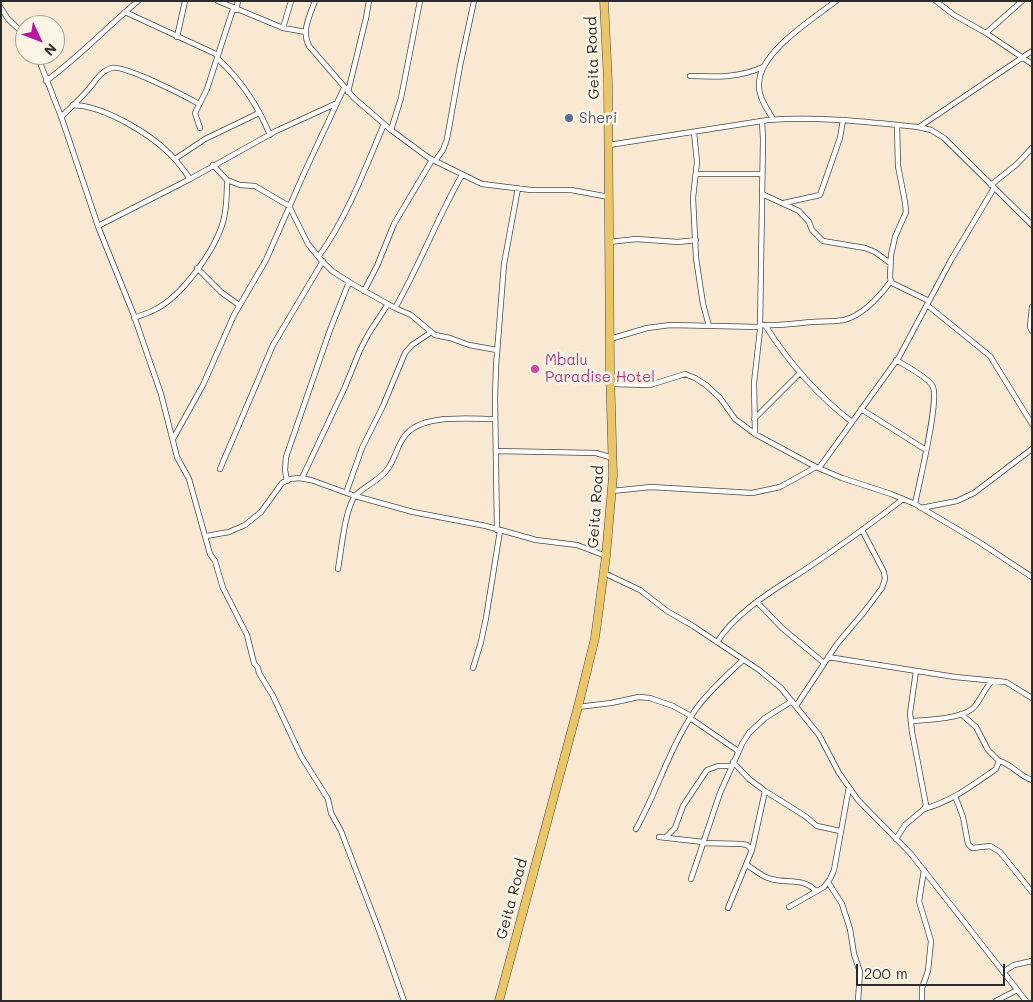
<!DOCTYPE html>
<style>
body{margin:0}
#map{position:relative;width:1033px;height:1002px;overflow:hidden;background:#f9e9d3;font-family:Mali,sans-serif}
canvas{display:block}
.frame{position:absolute;inset:0;border:2px solid #2b2b2b;pointer-events:none}
.north{position:absolute;left:15px;top:15px;width:50px;height:50px;box-sizing:border-box;background:#fcf5e5;border:1px solid #a8a49b;border-radius:50%;rotate:133deg;font-size:14px;font-weight:700;line-height:20px;text-align:center;color:#2b2b2b}
.north::after{content:'';display:block;margin:auto;width:18px;height:22px;background:#b5179e;clip-path:polygon(50% 0,100% 100%,50% 72%,0 100%)}
.scale{position:absolute;left:856px;top:964px;width:149px;height:22px;box-sizing:border-box;border:2px solid #2b2b2b;border-top:0;padding-left:6px;font-size:15px;line-height:18px;white-space:nowrap;color:#2b2b2b;-webkit-text-stroke:4px #fcf5e5;paint-order:stroke}
</style>
<div id="map">
<canvas width="1033" height="1002"></canvas>
<div class="frame"></div>
<div class="north">N</div>
<div class="scale">200 m</div>
</div>
<script>
const c = document.querySelector('canvas').getContext('2d');
c.lineJoin = 'round';
function trace(path, color, width, dash) { c.strokeStyle = color; c.lineWidth = width; c.lineCap = dash ? 'butt' : 'round'; c.setLineDash(dash || []); c.stroke(path); }
function drawText(font, color, halo, rows, align = 'center') {
  c.font = font + ' Mali,sans-serif'; c.lineWidth = 5; c.setLineDash([]); c.textBaseline = 'middle'; c.strokeStyle = halo; c.fillStyle = color; for (const [text, x, y, turn = 0] of rows) {
    c.save(); c.translate(x, y); c.rotate((+turn || 0) * Math.PI / 180); c.textAlign = isNaN(turn) ? turn : align; if (halo) c.strokeText(text, 0, 0); c.fillText(text, 0, 0); c.restore();
  }
}
const street = new Path2D(`
 M 218,1 L 283,28 L 306,32
 M 315,1 C 310,15 301,31 309,46 L 354,98 L 391,130 L 429,158 L 482,184 L 531,190 L 571,190 L 609,197
 M 936,1 L 954,15 L 986,33 L 1032,64
 M 1,8 L 8,19 L 25,35
 M 236,10 L 238,1
 M 125,12 L 218,55
 M 283,28 L 291,1
 M 986,33 L 1022,1
 M 177,37 L 185,1
 M 37,55 L 62,119 L 99,229 L 133,313 L 161,394 L 177,457 L 189,479 L 210,554 L 215,561 L 223,588 L 247,635 L 254,663 L 258,668 L 259,673 L 273,696 L 301,756 L 328,799 L 331,813 L 341,831 L 380,933 L 404,1001
 M 217,58 C 240,79 258,106 270,135
 M 690,76 C 716,77 739,78 763,67
 M 46,81 C 79,57 106,28 138,1
 M 348,92 L 366,18 L 369,1
 M 73,105 C 104,106 149,133 170,154 C 178,162 184,170 190,179
 M 61,117 C 69,109 78,101 86,92 C 94,84 99,72 111,68 C 123,64 185,96 199,104
 M 773,119 C 767,109 758,96 759,84 C 759,52 813,19 836,1
 M 897,125 L 898,166 L 905,202 L 906,212 L 895,237 L 891,255 L 890,278 L 892,283 L 929,301
 M 919,127 L 1032,51
 M 200,128 L 195,113 L 207,89 L 233,9
 M 391,130 L 401,98 L 420,1
 M 694,132 L 697,162 L 693,198 L 696,258 L 703,304 L 709,326
 M 609,145 L 768,120 C 818,116 868,122 918,127 L 931,130 L 944,138 L 1032,225
 M 175,159 L 205,139 L 259,113
 M 435,161 L 443,150 L 447,139 L 460,66 L 474,1
 M 213,165 L 227,180 L 240,185 L 255,186 L 289,206 L 308,244 L 321,260 L 332,271 L 354,285 L 395,308 L 411,315 L 435,335 L 450,338 L 469,345 L 497,350
 M 696,174 L 762,174
 M 991,185 L 1017,164 L 1032,148
 M 762,194 L 799,211 L 809,222 L 812,230 L 823,241 L 865,248 L 875,252 L 890,263
 M 784,203 L 820,195 L 840,138 L 843,120
 M 98,226 L 190,179 L 276,131 L 335,104
 M 609,242 L 636,239 L 678,242 L 696,240
 M 319,256 C 347,217 365,169 384,124
 M 197,268 L 221,292 L 239,305
 M 364,291 L 377,266 L 394,224 L 432,160
 M 927,305 L 990,356 L 1032,424
 M 1032,307 L 1030,327 L 1032,331
 M 395,308 C 420,265 437,218 462,175
 M 134,318 C 141,315 149,313 156,309 C 182,296 215,250 223,222 C 227,208 227,194 227,180
 M 760,325 C 777,326 793,324 810,322 C 821,321 833,322 844,320 C 864,315 880,296 891,281
 M 765,325 C 789,363 817,395 852,422
 M 610,339 L 647,328 L 670,325 L 760,327
 M 896,360 C 905,365 930,379 933,387 C 939,403 919,483 915,504
 M 610,384 L 650,385 L 685,374 L 695,378 L 706,385 L 720,398 L 735,419 L 755,434 L 816,467 L 842,478 L 891,494 L 915,504 L 979,542 L 1032,577
 M 861,409 L 926,450
 M 754,419 L 800,373
 M 755,434 L 754,383 L 760,330 L 763,139 L 762,121
 M 173,439 L 203,385 L 234,315 L 266,260 L 305,171 L 344,88
 M 496,451 L 596,453 L 613,458
 M 819,468 L 899,357 L 951,260 L 994,188
 M 220,469 L 273,345 L 323,261
 M 302,478 L 345,387 L 360,350 L 369,333 L 388,304
 M 287,481 L 285,470 L 286,457 L 330,330 L 349,282
 M 612,491 L 651,487 L 752,493 L 780,487 L 816,467
 M 346,493 L 362,448 L 383,406 L 405,353 L 412,345 L 430,333
 M 921,508 L 957,501 L 974,493 L 1032,449
 M 497,530 L 495,399 L 496,366 L 504,264 L 518,188
 M 206,536 L 229,532 L 245,525 L 261,512 L 282,483 L 290,479 L 299,478 L 311,480 L 355,496 L 413,512 L 486,526 L 536,540 L 577,545 L 606,556
 M 338,569 C 341,553 345,506 356,495 C 365,486 378,481 386,471 C 395,461 396,448 404,437 C 420,413 469,419 495,419
 M 604,573 L 640,590 L 667,611 L 693,626 L 759,670 L 781,688 L 819,735 L 839,773 L 858,800 L 911,854 L 1026,1001
 M 757,602 L 782,628 L 824,663
 M 717,642 C 738,610 774,590 806,569 C 839,547 871,524 903,499
 M 828,657 L 955,677 L 1006,682 L 1032,698
 M 473,668 L 481,642 L 486,618 L 500,531
 M 796,706 L 837,644 L 864,612 L 882,588 L 885,579 L 884,572 L 862,530
 M 578,707 L 611,703 L 639,697 L 650,698 L 673,706 L 691,716
 M 690,718 L 738,751
 M 911,721 C 926,720 960,719 972,709 C 979,704 984,689 992,681
 M 999,761 C 1012,764 1019,776 1032,780
 M 733,762 L 749,779 L 765,791 L 805,816 L 817,826 L 840,831
 M 955,796 L 963,817 L 968,844 L 972,848 L 990,846 L 1000,852 L 1032,892
 M 924,809 C 952,801 973,785 996,769 L 999,761 L 988,750 L 976,727 L 961,714
 M 636,829 C 658,790 670,746 696,709 C 709,691 727,675 743,660
 M 659,837 L 703,842
 M 665,838 L 675,828 L 683,806 L 707,770 L 718,766 L 732,766
 M 896,839 L 905,825 L 924,809 L 926,805 L 912,732 L 910,713 L 916,671
 M 702,843 L 742,844 L 747,845 L 752,850
 M 747,865 C 755,870 762,877 771,879 C 789,884 802,877 816,891
 M 691,879 L 720,793 L 742,744 L 749,733 L 765,718 L 792,701
 M 828,882 L 842,904 L 850,929 L 854,954 L 860,972 L 858,1001
 M 789,907 L 824,887 L 830,879 L 834,870 L 849,787
 M 728,908 L 752,850 L 765,791
 M 1003,972 L 1014,965 L 1032,961
 M 922,1001 L 922,988 L 928,971 L 931,941 L 919,901 L 924,870
 M 996,1001 L 1017,990`);
const highway = new Path2D(`
 M 499,1001 L 579,703 L 595,638 L 606,556 L 613,476 L 610,370 L 608,82 L 604,1`);
trace(street, '#4a4844', 6);
trace(highway, '#4a4844', 9);
trace(street, '#fff', 4.5);
trace(highway, '#ebc669', 8);
for (const [x, y, r, color] of [
 [569,118,5,"#5c6f8a"],
 [535,369,5,"#d1479c"]
]) { const dot = new Path2D(); dot.arc(x, y, r, 0, 2 * Math.PI); c.fillStyle = color; c.fill(dot); trace(dot, '#fcf5e5', 2); }
drawText('15px', '#2b2b2b', '#fcf5e5', [
 ["Geita Road",593,58,-92],
 ["Geita Road",596,507,-86],
 ["Geita Road",512,899,-75]
]);
drawText('15px', '#4e5e75', '#fcf5e5', [
 ["Sheri",579,118]
], 'left');
drawText('15px', '#b23c85', '#fcf5e5', [
 ["Mbalu",545,360],
 ["Paradise Hotel",545,377]
], 'left');
</script>
